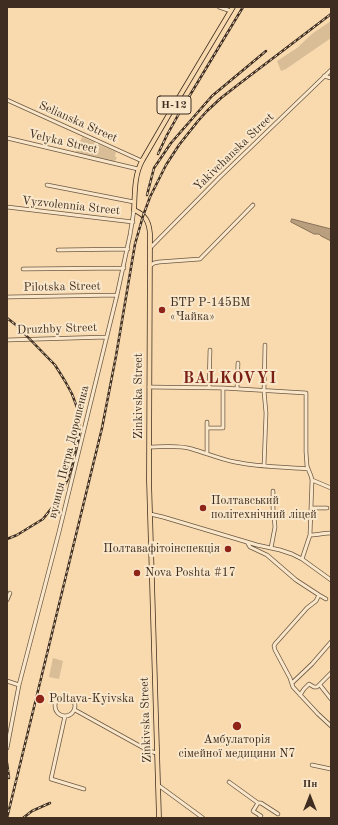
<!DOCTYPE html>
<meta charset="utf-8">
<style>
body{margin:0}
#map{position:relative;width:338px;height:825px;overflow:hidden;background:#f8daae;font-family:"Old Standard TT",serif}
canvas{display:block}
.frame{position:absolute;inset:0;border:8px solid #3e2d20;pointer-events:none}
.north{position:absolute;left:290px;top:777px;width:40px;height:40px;-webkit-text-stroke:3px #fae7ca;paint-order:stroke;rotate:0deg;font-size:11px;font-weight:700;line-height:16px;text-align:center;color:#3e2d20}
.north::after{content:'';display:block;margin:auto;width:14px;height:18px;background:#3e2d20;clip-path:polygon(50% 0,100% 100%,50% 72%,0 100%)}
</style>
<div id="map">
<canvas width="338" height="825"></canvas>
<div class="frame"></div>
<div class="north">Пн</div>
</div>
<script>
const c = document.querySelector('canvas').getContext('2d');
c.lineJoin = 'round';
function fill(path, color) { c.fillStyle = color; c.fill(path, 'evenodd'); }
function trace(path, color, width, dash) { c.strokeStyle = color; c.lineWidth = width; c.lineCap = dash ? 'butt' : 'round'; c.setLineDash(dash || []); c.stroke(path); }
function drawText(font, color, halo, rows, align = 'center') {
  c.font = font + ' "Old Standard TT",serif'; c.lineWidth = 4; c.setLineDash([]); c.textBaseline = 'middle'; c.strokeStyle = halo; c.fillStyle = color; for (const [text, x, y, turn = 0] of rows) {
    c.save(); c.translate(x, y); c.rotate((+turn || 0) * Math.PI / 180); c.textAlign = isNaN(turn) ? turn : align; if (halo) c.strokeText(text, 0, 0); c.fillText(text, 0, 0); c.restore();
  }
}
fill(new Path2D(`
 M 331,21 L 331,38 L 286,69 L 281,71 L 277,61 L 297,48 L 313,33 Z
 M 82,137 L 116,152 L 115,156 L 117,158 L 114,162 L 75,153 Z
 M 53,658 L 63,661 L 59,679 L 49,677 Z`), '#d8bd96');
const water = new Path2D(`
 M 292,219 L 331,229 L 331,241 L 321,236 L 319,234 L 314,234 L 291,222 Z`);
fill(water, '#b99f7e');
trace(water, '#887158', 1);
const minor = new Path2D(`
 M 219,7 L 231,11
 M 324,76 L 331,78
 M 7,100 L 142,161
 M 7,138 L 138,169
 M 47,185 L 134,202
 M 7,207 L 133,222
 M 150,248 L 220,177 L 331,70
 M 58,250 L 128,249
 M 150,266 L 154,263 L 159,262 L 200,259 L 253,205
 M 23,269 L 124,268
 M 7,297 L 117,295
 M 7,340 L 107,337
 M 149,387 L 223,388 L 306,393 L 306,452 L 307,466 L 311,476 L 312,480 L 331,488
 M 209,388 L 210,350
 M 237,389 L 238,363
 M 207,428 L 223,428 L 223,388
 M 149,447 C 162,447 179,445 192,449 C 206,453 220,459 235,462 C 259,467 284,467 308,469
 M 207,454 L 207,422
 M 264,466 L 266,413 L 264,391 L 265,345
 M 311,508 L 327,508
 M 150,514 L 163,517 L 257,545 L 280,550 L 292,554 L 302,559 L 331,580
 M 310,535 C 317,535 324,533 331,533
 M 247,542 L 250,547 L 267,555 L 296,580 L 319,595 L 326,599
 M 271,548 L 275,527 L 274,517 L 273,508 L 273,491
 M 302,559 L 310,535 L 312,480
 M 319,595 L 316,601 L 307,608 L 275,644 L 274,646 L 275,650 L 290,678 L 293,687 L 318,714 L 331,726
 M 7,600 L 10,593
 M 7,681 L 19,685
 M 292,683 L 312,664 L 331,642
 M 320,685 L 331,699
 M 300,695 L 304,689 L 309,684 L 314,687 L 317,687 L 331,673
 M55 706a10 10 0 1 1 20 0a10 10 0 1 1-20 0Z
 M 75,710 L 149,751 L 157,753
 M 65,716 L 51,779 L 84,789
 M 7,748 L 19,685 L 59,532 L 117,295 L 130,235 L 134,210
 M 312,765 L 331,769
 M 229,782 L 258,803 L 261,803 L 278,814
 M 158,785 L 203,818
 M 258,803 L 253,811 L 261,816 L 259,818`);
const major = new Path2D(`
 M 159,818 L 149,480 L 150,234 C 149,222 146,215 134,210 C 135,193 134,176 142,161 L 178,99 L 233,7`);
trace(minor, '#6c5844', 4.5);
trace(major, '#3e2d20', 5.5);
trace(minor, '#fae7ca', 3);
trace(major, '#f8daae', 4);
const rail = new Path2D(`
 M 158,154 L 167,135 L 181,110 L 243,7
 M 147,195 L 154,168 L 171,143 L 212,96 L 266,51
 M 7,318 L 16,325 L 55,365 L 65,381 L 72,394 L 78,410 L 79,422 L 79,436 L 72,467 L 67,481 L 54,505 L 43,519 L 17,535 L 7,539
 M 7,763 L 9,778
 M 7,818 L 102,428 L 116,356 L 135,244 L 143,216 L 150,197 L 166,165 L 179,145 L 198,121 L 207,111 L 221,98 L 239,84 L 331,14
 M 23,818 L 32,811 L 50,803`);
trace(rail, '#3e2d20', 2.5);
trace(rail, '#fae7ca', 1, [3]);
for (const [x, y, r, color] of [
 [162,310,4,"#8f2418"],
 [203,508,4,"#8f2418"],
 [228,549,4,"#8f2418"],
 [137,573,4,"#8f2418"],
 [40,699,5,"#8f2418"],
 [237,726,5,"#8f2418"]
]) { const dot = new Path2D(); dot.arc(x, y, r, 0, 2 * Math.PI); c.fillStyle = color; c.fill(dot); trace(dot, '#fae7ca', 1.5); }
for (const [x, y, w] of [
 [174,105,34]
]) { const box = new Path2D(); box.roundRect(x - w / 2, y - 9, w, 18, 3); c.fillStyle = '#fae7ca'; c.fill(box); trace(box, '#3e2d20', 1); }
drawText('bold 11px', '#3e2d20', null, [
 ["Н-12",174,105]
]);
drawText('12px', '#3e2d20', '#fae7ca', [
 ["Selianska Street",78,122,24],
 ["Velyka Street",63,142,13],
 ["Yakivchanska Street",234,152,-44],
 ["Vyzvolennia Street",71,206,6],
 ["Pilotska Street",62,287,-1],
 ["Druzhby Street",57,329,-2],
 ["Zinkivska Street",139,396,-90],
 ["вулиця Петра Дорошенка",69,452,-76],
 ["Zinkivska Street",146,720,-92]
]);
drawText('12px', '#3e2d20', '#fae7ca', [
 ["БТР Р-145БМ",170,303],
 ["«Чайка»",170,317],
 ["Полтавський",211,501],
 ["політехнічний ліцей",211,515],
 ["Полтавафітоінспекція",220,549,"right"],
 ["Nova Poshta #17",145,573],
 ["Poltava-Kyivska",49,699],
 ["Амбулаторія",237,740,"center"],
 ["сімейної медицини N7",237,754,"center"]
], 'left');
c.letterSpacing = '1px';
drawText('bold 16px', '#7a1f14', '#fae7ca', [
 ["BALKOVYI",230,379]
]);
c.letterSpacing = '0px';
</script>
